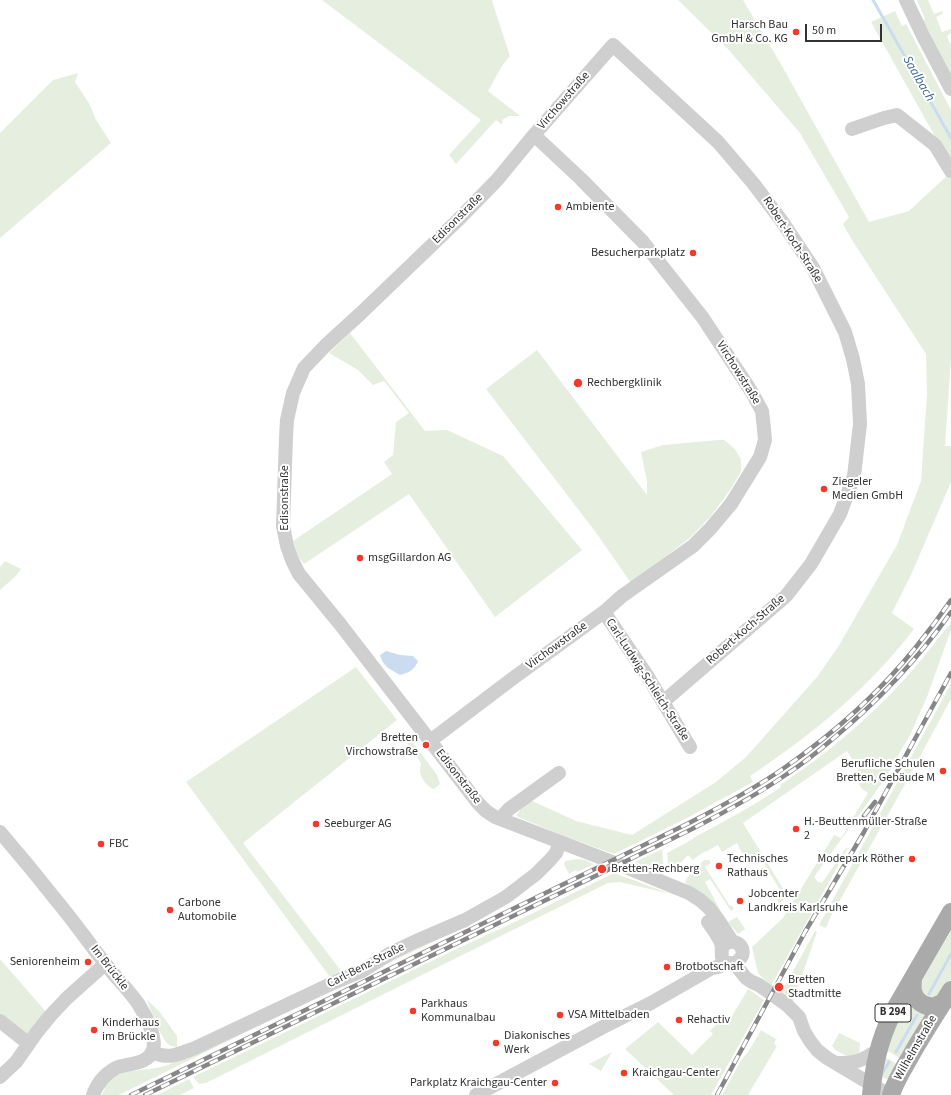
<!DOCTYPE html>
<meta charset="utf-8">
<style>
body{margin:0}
#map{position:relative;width:951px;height:1095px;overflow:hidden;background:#fff;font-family:"Source Sans 3",sans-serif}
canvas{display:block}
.scale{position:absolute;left:805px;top:24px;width:77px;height:18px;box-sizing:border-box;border:2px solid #323232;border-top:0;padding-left:5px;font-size:12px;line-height:14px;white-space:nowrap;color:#323232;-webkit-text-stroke:3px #fff;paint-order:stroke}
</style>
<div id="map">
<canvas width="951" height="1095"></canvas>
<div class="scale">50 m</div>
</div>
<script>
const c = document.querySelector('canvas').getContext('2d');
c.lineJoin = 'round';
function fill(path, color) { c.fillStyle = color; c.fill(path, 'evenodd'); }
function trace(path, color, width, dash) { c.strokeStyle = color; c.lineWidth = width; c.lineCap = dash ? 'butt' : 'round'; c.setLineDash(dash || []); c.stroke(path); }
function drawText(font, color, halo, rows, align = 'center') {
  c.font = font + ' "Source Sans 3",sans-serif'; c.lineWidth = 4; c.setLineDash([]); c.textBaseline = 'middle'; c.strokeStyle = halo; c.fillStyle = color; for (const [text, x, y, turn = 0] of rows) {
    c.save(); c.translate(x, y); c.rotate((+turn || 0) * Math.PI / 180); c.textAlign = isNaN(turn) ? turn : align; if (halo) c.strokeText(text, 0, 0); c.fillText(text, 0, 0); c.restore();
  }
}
fill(new Path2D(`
 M 322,0 L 493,0 L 492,1 L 510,56 L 502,66 L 488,91 L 520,116 L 509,116 L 502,120 L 503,122 L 501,124 L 496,120 L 456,164 L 449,155 L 481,120 Z
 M 678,0 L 743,0 L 782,66 L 869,222 L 909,211 L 951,172 L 951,358 L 945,446 L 951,446 L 951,482 L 911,575 L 892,613 L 914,629 C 869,688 812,735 750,776 L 753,782 L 687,818 L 614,854 L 561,835 L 516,816 L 528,799 L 576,821 L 632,835 L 716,782 L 746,757 L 817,677 L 838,647 L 897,545 L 921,481 L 927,394 L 926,354 L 852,240 L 843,224 L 849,217 L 800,133 L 728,49 Z
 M 917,0 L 928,0 L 934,14 L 942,11 L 943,14 L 936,17 L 942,32 L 951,29 L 951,33 L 947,36 L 951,45 L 951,78 L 922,21 L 925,19 Z
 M 895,11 L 902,26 L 906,24 L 951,110 L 951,165 L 871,22 Z
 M 78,73 L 75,82 L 90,105 L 96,120 L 111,143 L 0,238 L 0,133 L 53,80 Z
 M 350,333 L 425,431 L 447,430 L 503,456 L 582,550 L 495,617 L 409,494 L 304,564 L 298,556 L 293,541 L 392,474 L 384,462 L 393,455 L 396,422 L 409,413 L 384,381 L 373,385 L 358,370 L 329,353 Z
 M 537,350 L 647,495 L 647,482 L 641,452 L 663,445 L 718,440 L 724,440 L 734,448 L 741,459 L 741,472 L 730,490 L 711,516 L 691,537 L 631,583 L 597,534 L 486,389 Z
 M 5,561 L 21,569 L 16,576 L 0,590 L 0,567 Z
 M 951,623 L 951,630 L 927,697 L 910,735 L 884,780 L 814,877 L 818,882 L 822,883 L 846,848 L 848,848 L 771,986 L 758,973 L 752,947 L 783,918 L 834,835 L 841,838 L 868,793 L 862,789 L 859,784 L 865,780 L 847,751 L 743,823 L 787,895 L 779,904 L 777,900 L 783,895 L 758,854 L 752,857 L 742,853 L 737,843 L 722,852 L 718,845 C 709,851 701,852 693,860 L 688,855 L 672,872 L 669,872 L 667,853 L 693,839 L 693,838 C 723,822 753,806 781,787 L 780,785 C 824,756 866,721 902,682 C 910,673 918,664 926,654 C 934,644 942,633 951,623 Z
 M 356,667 L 397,720 L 243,843 L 342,972 L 330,977 L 186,782 Z
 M 951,684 L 951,699 L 904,786 L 830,918 L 826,928 L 819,925 Z
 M 411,740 L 437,775 L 440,784 L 434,789 C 427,787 420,778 420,770 C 420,768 421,766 421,763 L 407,743 Z
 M 671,845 L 662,850 L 664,872 L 663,874 L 635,862 Z
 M 577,859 L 585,860 L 594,864 L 577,872 L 576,870 L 569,874 L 564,864 L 565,861 Z
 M 704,860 L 709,860 L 711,863 L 705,867 L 730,906 L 731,905 L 734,909 L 731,911 L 710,879 L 705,882 L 724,917 L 696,890 L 685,883 L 687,878 Z
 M 614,873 L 671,894 L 620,882 L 608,883 L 430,971 L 206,1083 L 199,1084 L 193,1077 L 446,954 L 519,920 Z
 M 737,917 L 745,929 L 738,934 L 728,922 Z
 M 815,931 L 817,932 L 793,1002 L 781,993 Z
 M 951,931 L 951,979 L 944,990 L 932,999 L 921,993 L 921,982 Z
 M 449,934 L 244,1033 L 119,1095 L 102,1095 L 105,1089 L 104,1088 C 119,1068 133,1072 155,1068 C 165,1067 174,1062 184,1058 C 251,1027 317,993 384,962 C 406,952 427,944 449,934 Z
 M 0,959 L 47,1013 L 26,1036 L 0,1020 Z
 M 748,989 L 764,1000 L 711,1095 L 674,1095 L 625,1049 L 658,1022 L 692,1055 L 713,1034 L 710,1031 L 726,1014 L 731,1018 Z
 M 910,997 L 927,1013 L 903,1060 L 886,1050 L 891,1033 Z
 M 146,999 L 159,1011 L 177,1036 L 177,1047 C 176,1047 172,1046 171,1046 C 160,1041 152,1010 146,999 Z
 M 761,1030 L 776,1039 L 774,1044 L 777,1046 L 748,1095 L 722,1095 L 740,1062 L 750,1049 Z
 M 839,1033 L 860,1043 L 859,1057 C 849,1057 838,1054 832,1046 Z
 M 612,1052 L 601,1071 L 589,1064 Z
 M 881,1055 L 899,1065 L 890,1078 L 887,1079 L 882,1077 Z
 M 189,1079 L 194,1088 L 180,1095 L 157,1095 Z`), '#e6efdf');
fill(new Path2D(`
 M 386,651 L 400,655 L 413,656 L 418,661 C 414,671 409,672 400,675 C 390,669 383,667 380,655 Z`), '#cbdcf0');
trace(new Path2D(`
 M 873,0 L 951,138
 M 929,994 L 951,954
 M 896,1052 L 917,1015
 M 882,1074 L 889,1062`), '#cbdcf0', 3);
trace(new Path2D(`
 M 906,0 L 923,36 L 951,89
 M 852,129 L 884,118 L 897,115 L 935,145 L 951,171
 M 534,135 L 497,180 L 458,220 L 360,314 L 325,346 L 304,368 L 293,393 L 287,420 L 286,437 L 283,526 L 287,546 L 292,560 L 299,574 L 340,624 L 478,803 L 486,811 L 495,817 L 633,870 L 689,893 L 700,900 L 709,908 L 719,921 L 732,941
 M 604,612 L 648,677 L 690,747
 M 430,741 L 516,676 L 604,612 L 622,596 L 693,546 L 710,529 L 731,504 L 760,457 L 765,440 L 764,429 L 762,411 L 751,391 L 703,318 L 643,242 L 581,179 L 534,135 L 613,45 L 718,142 L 753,183 L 781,220 L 813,268 L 845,332 L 853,359 L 858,384 L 860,424 L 854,476 L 840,514 L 811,564 L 786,596 L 663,702
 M 500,819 L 509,809 L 559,773
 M 0,832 C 19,854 38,877 56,900 C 73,920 88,942 104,962 C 115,977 129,990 139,1005 C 146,1016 157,1038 153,1050 C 148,1065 128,1063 116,1068 C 105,1074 97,1084 93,1095
 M 708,922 C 713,929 718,936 721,943 C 724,950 717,962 730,963 C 734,964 737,962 739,960 C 750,950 734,933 722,947
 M 734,963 L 746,978 L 752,982 L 759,985 L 787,1005 L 799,1017 L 804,1031 L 810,1041 L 817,1050 L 827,1058 L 889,1095
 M 0,1021 L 29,1044
 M 152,1052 C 170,1060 178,1054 195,1048 L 333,983 L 362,971 L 391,953 L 414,942 L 465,920 L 506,897 L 536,874 L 550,860 L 556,853 L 560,842
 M 837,1063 C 856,1063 862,1061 878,1050
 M 0,1077 L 16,1062 L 37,1032 L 50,1016 L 67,998 L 105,964
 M 476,1095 L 603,1027 L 651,1003 L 712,968 L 718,967 L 728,963`), '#cfcfcf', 14);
trace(new Path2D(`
 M 913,978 C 913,982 912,987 913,991 C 915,1001 925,1008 935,1006 C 938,1005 941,1003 944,1002
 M 871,1095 C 874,1065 879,1041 892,1014 L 951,912
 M 891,1095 C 895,1082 902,1071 909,1059 C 922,1035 937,1013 951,990`), '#aaa', 18);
const rail = new Path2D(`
 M 864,816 L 875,802
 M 131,1095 L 689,823 C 722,806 754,789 784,768 C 833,734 879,693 916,647 C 928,632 940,616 951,600
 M 145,1095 L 692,829 C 725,812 757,795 787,774 C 804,763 820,750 835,737 C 879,700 918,659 951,612
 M 717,1095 L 805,932 L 864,832 L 951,673`);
trace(rail, '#878787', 4.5);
trace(rail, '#fff', 3, [9]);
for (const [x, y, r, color] of [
 [796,32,4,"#f33929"],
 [558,207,4,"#f33929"],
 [693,253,4,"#f33929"],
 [578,383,5,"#f33929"],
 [824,489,4,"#f33929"],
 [360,558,4,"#f33929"],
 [426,745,4,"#f33929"],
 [943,771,4,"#f33929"],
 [316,824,4,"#f33929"],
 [796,829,4,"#f33929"],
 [101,844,4,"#f33929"],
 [912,859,4,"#f33929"],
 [719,866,4,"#f33929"],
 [602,869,5,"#f33929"],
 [740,901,4,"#f33929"],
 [170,910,4,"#f33929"],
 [88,962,4,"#f33929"],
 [667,967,4,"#f33929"],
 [779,987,5,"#f33929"],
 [413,1011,4,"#f33929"],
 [560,1015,4,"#f33929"],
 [679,1020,4,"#f33929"],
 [94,1030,4,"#f33929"],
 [496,1043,4,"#f33929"],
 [624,1073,4,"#f33929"],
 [555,1083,4,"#f33929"]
]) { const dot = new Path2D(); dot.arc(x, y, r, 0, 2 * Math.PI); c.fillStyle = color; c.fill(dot); trace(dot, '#fff', 1.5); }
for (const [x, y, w] of [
 [893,1013,36]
]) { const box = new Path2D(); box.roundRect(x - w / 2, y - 9, w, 18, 3); c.fillStyle = '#fff'; c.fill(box); trace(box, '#323232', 1); }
drawText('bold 11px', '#323232', null, [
 ["B 294",893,1013]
]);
drawText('12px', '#323232', '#fff', [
 ["Harsch Bau",788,25,"right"],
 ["GmbH & Co. KG",788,39,"right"],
 ["Ambiente",566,207],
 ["Besucherparkplatz",685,253,"right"],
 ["Rechbergklinik",587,383],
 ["Ziegeler",832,482],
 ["Medien GmbH",832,496],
 ["msgGillardon AG",368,558],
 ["Bretten",418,738,"right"],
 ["Virchowstraße",418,752,"right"],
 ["Berufliche Schulen",935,764,"right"],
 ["Bretten, Gebäude M",935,778,"right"],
 ["H.-Beuttenmüller-Straße",804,822],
 ["2",804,836],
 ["Seeburger AG",324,824],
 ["FBC",109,844],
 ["Technisches",727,859],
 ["Rathaus",727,873],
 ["Modepark Röther",904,859,"right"],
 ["Bretten-Rechberg",611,869],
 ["Jobcenter",748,894],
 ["Landkreis Karlsruhe",748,908],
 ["Carbone",178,903],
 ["Automobile",178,917],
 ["Seniorenheim",80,962,"right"],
 ["Brotbotschaft",675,967],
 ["Bretten",788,980],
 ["Stadtmitte",788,994],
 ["Parkhaus",421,1004],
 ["Kommunalbau",421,1018],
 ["VSA Mittelbaden",568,1015],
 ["Rehactiv",687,1020],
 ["Kinderhaus",102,1023],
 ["im Brückle",102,1037],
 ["Diakonisches",504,1036],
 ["Werk",504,1050],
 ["Kraichgau-Center",632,1073],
 ["Parkplatz Kraichgau-Center",547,1083,"right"]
], 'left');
drawText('12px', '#323232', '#fff', [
 ["Virchowstraße",564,101,-49],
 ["Edisonstraße",458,219,-45],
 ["Robert-Koch-Straße",792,240,57],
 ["Virchowstraße",738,373,58],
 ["Edisonstraße",285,498,-90],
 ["Robert-Koch-Straße",746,630,-41],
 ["Virchowstraße",557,646,-36],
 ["Carl-Ludwig-Schleich-Straße",647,680,57],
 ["Edisonstraße",458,777,52],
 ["Carl-Benz-Straße",366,966,-27],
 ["Im Brückle",109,968,52],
 ["Wilhelmstraße",916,1048,-60]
]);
drawText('italic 13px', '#38669c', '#fff', [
 ["Saalbach",918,79,60]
]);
</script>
